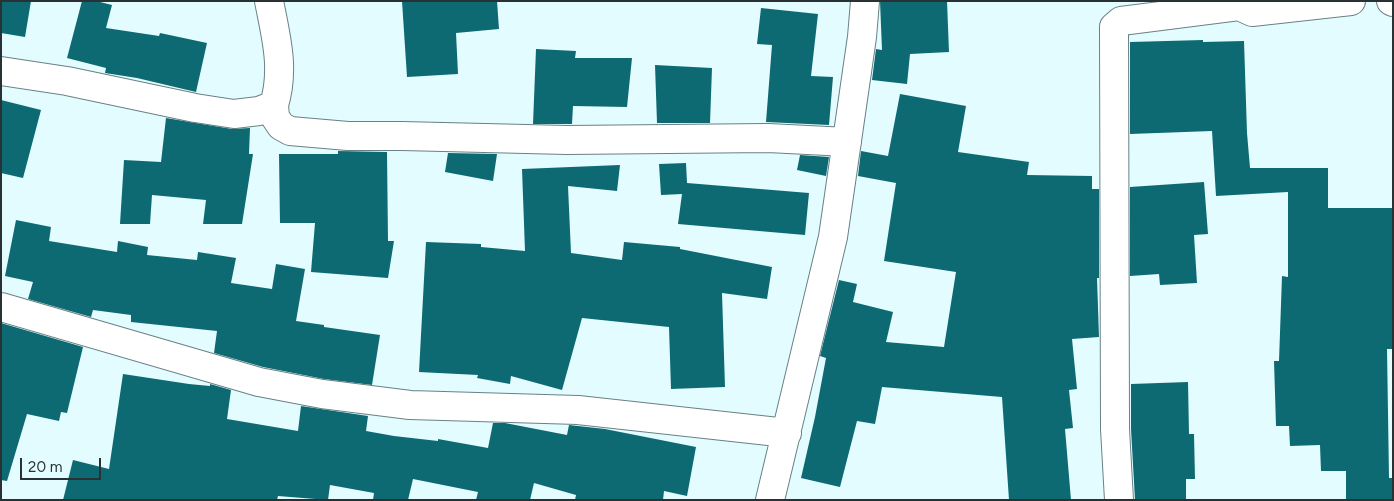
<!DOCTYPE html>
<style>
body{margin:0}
#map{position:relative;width:1394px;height:501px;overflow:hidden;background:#e2fcff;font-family:Figtree,sans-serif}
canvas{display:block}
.frame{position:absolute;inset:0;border:2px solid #283133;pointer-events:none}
.scale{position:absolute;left:20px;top:458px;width:81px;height:22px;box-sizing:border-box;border:2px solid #283133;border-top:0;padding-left:6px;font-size:15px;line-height:18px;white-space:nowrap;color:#283133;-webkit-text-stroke:4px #e2fcff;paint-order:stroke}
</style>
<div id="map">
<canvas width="1394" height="501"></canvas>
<div class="frame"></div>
<div class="scale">20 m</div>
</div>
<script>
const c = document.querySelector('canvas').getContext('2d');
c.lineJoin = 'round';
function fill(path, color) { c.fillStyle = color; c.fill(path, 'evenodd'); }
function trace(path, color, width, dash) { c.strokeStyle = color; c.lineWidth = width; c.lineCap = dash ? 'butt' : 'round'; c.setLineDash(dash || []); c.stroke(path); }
fill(new Path2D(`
 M 1,1 L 31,1 L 25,37 L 1,33 Z
 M 82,1 L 96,1 L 112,5 L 106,28 L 159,36 L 160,33 L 207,43 L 196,92 L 137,78 L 105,73 L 106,68 L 67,58 Z
 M 402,1 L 497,1 L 499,29 L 456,33 L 458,74 L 407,77 Z
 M 880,1 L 947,1 L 949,52 L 910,54 L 907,84 L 872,80 L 876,49 L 882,50 Z
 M 761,8 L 818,14 L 811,76 L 833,77 L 829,125 L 766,122 L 772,45 L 757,44 Z
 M 1203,40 L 1203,42 L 1244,41 L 1247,133 L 1250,168 L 1328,168 L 1328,208 L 1393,208 L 1393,349 L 1387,349 L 1389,478 L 1393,478 L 1393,500 L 1346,500 L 1346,471 L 1321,471 L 1320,445 L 1290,446 L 1289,426 L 1276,426 L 1274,361 L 1279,361 L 1282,276 L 1288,277 L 1288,192 L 1216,196 L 1212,131 L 1130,134 L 1130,42 Z
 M 536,49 L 576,51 L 575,58 L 632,58 L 627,107 L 573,106 L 572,124 L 533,124 Z
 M 655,65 L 712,68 L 710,123 L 657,123 Z
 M 900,94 L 966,106 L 958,152 L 1029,162 L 1027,175 L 1092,176 L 1092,189 L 1099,189 L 1099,278 L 1097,278 L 1099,337 L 1072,339 L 1077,389 L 1069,390 L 1073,428 L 1065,429 L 1071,500 L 1009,500 L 1002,397 L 882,387 L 875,424 L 857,421 L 840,487 L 801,478 L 815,417 L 826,358 L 820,356 L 839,280 L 857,284 L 853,302 L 893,312 L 886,342 L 944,347 L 956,272 L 884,261 L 896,183 L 858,176 L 861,151 L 888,156 Z
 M 1,100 L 41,110 L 23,178 L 1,173 Z
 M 166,118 L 232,129 L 250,128 L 249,154 L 253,154 L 242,224 L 203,224 L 206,200 L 152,195 L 150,224 L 120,224 L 124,160 L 161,162 Z
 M 338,151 L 387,152 L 388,241 L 394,241 L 388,278 L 311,272 L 315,223 L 280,223 L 279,154 L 338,154 Z
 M 448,153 L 497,154 L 493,181 L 445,172 Z
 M 800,155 L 829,157 L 826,176 L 797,170 Z
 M 686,163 L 687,183 L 809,193 L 805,235 L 678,224 L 682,194 L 661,195 L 659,164 Z
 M 620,165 L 617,191 L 568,186 L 571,253 L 622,260 L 624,242 L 680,247 L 680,249 L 772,267 L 767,299 L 722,293 L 725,387 L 671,389 L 669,327 L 582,318 L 562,390 L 511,376 L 510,384 L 477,378 L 478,375 L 419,372 L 426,242 L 481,244 L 481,247 L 525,251 L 522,169 Z
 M 1204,182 L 1208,234 L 1194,235 L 1197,283 L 1160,285 L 1159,274 L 1130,276 L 1130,187 Z
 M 16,220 L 51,227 L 49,241 L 117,252 L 118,241 L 148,247 L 147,255 L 197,260 L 198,252 L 236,258 L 231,283 L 272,289 L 276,264 L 305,269 L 296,321 L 324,325 L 324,327 L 380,335 L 372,385 L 324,379 L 263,367 L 214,353 L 217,331 L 131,322 L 131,315 L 93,310 L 91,317 L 28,299 L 33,282 L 5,276 Z
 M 1,323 L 83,347 L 67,413 L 61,412 L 59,421 L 27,414 L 7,481 L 1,480 Z
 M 123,374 L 189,384 L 210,386 L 210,384 L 231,390 L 227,419 L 298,431 L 301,406 L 368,416 L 366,431 L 394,436 L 438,441 L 438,439 L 488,448 L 493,423 L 505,423 L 567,435 L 569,425 L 605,429 L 696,447 L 687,496 L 664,491 L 663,500 L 575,500 L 576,495 L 534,483 L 530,500 L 476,500 L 478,492 L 413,479 L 408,500 L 373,500 L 374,493 L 330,485 L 328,500 L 278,496 L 277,500 L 63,500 L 73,460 L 109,469 Z
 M 1188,382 L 1189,434 L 1194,434 L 1195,479 L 1186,479 L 1186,500 L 1135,500 L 1131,429 L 1131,384 Z`), '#0e6a72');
const minor = new Path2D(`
 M 1237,1 L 1239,6 L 1252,12 L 1351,1
 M 1391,1 L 1393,2
 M 1,71 L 67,81 L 195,108 L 234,114 L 259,111 L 274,105 C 285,69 276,37 269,1
 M 274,105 L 275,117 L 281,126 L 290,131 L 348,136 L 402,136 L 567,140 L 768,138 L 847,142
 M 1,307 L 259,382 L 322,394 L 410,405 L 578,410 L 787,433
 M 770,500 L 833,237 L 862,37 L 865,1
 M 1119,500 L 1115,429 L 1114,27 L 1121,21 L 1239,6`);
trace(minor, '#6a8184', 30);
trace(minor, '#fff', 28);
</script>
